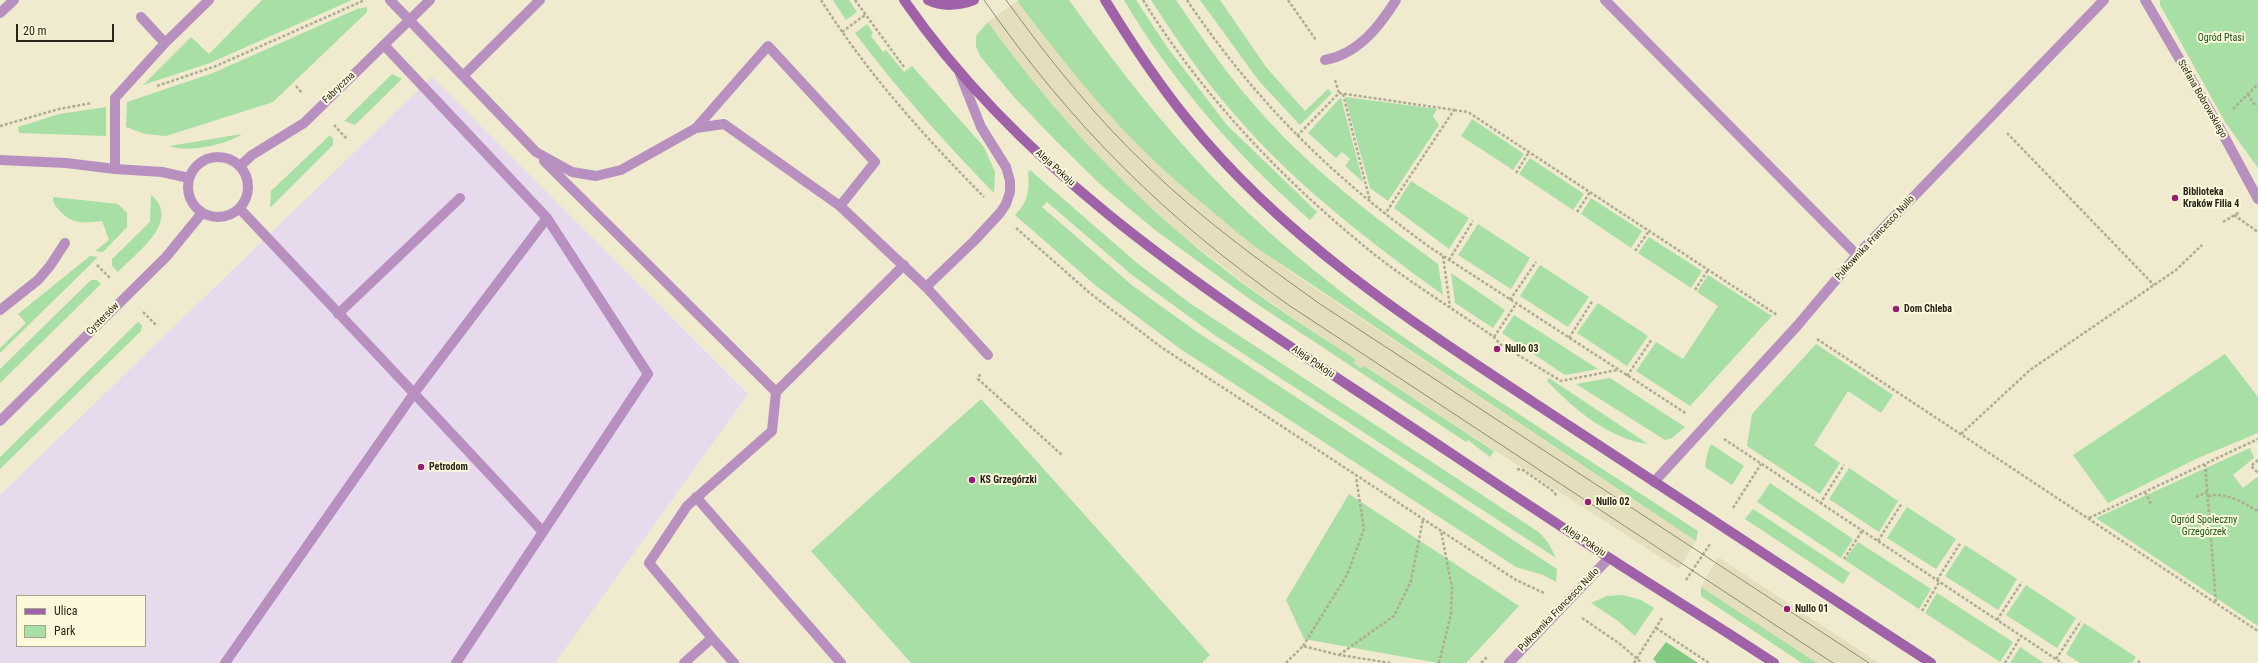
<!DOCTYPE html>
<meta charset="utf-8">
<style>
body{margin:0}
#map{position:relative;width:2258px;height:663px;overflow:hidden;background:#f0eace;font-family:"Roboto Condensed",sans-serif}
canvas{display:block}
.legend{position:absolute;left:16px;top:595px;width:130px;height:52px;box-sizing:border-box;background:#fdf8db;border:1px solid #a7a48e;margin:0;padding:5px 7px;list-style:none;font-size:12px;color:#27251a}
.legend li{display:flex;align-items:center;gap:8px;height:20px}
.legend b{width:20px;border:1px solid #a7a48e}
.scale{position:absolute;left:16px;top:24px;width:98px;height:18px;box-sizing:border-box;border:2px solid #27251a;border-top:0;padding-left:5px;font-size:12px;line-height:14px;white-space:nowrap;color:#27251a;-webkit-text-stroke:3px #fdf8db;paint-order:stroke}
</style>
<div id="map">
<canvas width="2258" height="663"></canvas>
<ul class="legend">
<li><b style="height:5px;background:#9f62a9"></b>Ulica</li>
<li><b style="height:11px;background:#a7dfa4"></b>Park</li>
</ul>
<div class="scale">20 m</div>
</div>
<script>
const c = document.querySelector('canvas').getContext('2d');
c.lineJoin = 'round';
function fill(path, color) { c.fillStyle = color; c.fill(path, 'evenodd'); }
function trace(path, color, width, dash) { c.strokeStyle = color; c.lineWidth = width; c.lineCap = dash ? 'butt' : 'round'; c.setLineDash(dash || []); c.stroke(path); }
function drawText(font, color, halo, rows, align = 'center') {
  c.font = font + ' "Roboto Condensed",sans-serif'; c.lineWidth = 4; c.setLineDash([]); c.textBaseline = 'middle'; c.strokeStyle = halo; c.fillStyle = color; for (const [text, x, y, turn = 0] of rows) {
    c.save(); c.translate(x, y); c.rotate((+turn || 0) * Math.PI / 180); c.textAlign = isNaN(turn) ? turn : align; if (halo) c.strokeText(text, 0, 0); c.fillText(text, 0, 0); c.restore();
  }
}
fill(new Path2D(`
 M 1017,1 L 1052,46 L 1120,126 L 1165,170 L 1208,209 L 1292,273 L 1696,541 L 1679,569 L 1364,366 L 1360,368 L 1354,363 L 1354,359 L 1260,295 L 1183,236 L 1128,187 L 1081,138 L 1036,86 L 988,22 Z
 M 1718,557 L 1879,663 L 1817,663 L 1701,587 Z`), '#e5debc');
fill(new Path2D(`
 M 432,77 L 748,394 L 555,663 L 0,663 L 0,495 ZM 17,596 L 145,596 L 145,646 L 17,646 Z`), '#e8daed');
fill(new Path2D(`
 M 262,0 L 352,0 L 210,63 L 143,85 L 191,37 L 209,54 Z
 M 833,0 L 849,0 L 857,12 L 846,20 Z
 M 1019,0 L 1069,0 C 1125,78 1185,154 1255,219 C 1331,290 1416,347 1502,403 C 1567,446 1633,489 1698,531 L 1696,541 L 1254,246 C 1215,214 1176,183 1140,147 C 1095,102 1056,52 1017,1 Z
 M 1124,0 L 1136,0 L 1167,47 L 1227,125 L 1317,212 L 1310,220 C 1238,157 1173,83 1124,0 Z
 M 1151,0 L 1176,0 C 1204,41 1231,80 1264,116 C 1315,173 1377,219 1438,264 L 1443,295 C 1369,241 1295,185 1235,115 C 1203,79 1177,40 1151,0 Z
 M 1200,0 L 1220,0 L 1266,67 L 1305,111 L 1328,89 L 1332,93 L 1300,125 L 1259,81 Z
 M 2160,0 L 2258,0 L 2258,168 L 2225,122 L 2160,5 Z
 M 367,7 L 367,12 L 273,102 L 166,136 L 145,134 L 126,127 L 127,102 L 213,73 L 357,9 Z
 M 988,22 C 1054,114 1131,197 1220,266 C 1263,300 1309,329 1355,359 L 1354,363 L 1360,368 L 1364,366 L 1494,451 L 1490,457 L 1468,440 L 1466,442 L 1251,300 L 1155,230 L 1102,186 L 1055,140 L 1014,97 L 980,56 L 976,46 L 976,36 Z
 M 867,24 L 873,33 L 871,36 L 883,52 L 886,50 L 904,72 L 912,66 L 984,147 L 995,172 L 994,193 C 944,142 898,90 855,33 Z
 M 392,74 L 402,79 L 355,125 L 344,121 Z
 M 1341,97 L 1341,98 L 1363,182 L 1345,166 L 1350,159 L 1342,152 L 1336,158 L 1308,133 Z
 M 1345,97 L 1437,109 L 1433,116 L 1439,125 L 1388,201 L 1370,188 Z
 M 106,107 L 106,136 L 19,133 L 18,127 L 59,114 Z
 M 1472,119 L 1524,154 L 1513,170 L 1461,136 Z
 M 242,134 C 226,145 188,153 169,146 Z
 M 330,135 L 333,139 L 333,145 L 270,208 L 271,191 Z
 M 1530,158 L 1584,194 L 1573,210 L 1519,174 Z
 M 1030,170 L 1137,263 L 1191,304 L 1540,533 L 1549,544 L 1556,558 L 1213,334 L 1132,275 L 1047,202 L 1042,207 L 1133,286 L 1197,332 L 1557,569 L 1556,582 L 1543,575 L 1516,567 L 1179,348 L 1095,285 L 1015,215 C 1028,202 1030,190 1028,172 Z
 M 1411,181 L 1469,218 L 1449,249 L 1394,208 Z
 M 151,195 C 182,221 137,252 118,272 L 112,266 L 112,259 L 150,222 Z
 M 53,197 L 118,204 L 127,213 L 127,227 L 103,252 L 95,251 L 109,240 L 102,221 C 86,223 72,225 60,211 C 56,207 53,203 53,197 Z
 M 1591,198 L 1642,231 L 1631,248 L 1581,214 Z
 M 1478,224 L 1530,258 L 1511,289 L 1458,255 Z
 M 1649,237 L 1702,271 L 1691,288 L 1638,253 Z
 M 90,256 L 98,257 L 0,353 L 0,348 L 26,323 L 18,314 Z
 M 1540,265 L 1589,297 L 1568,327 L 1520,296 Z
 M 1451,273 L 1505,310 L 1493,328 L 1455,303 Z
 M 1708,275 L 1772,316 L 1690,406 L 1636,371 L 1656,342 L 1683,359 L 1718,306 L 1697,292 Z
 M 91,280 L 97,280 L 101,284 L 0,383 L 0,369 Z
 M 1598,303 L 1648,336 L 1627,366 L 1577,333 Z
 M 1514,315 L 1598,369 L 1565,375 L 1502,333 Z
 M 138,322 L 142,325 L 141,331 L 0,469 L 0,457 Z
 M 1816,344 L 1893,395 L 1881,413 L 1848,391 L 1814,445 L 1840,463 L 1820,494 L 1747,446 L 1752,414 Z
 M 2225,354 L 2258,397 L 2258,433 L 2198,458 L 2108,503 L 2073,455 Z
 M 1549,378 L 1648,444 C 1609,439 1574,409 1547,381 Z
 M 1610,378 L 1685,427 L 1672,438 L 1665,440 L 1576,384 Z
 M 981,399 L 1210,655 L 1202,663 L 911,663 L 811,551 Z
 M 1711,444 L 1744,466 L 1732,485 L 1705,467 L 1708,451 Z
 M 2250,448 L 2254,458 L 2233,475 L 2243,488 L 2257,477 L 2258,478 L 2258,626 L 2096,518 Z
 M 1849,468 L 1898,501 L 1879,532 L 1829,499 Z
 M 1770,483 L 1853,539 L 1841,558 L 1757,502 Z
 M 1349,494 L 1519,606 L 1466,663 L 1438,663 L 1304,639 L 1286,600 Z
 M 1907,507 L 1956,539 L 1936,569 L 1887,538 Z
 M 1753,509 L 1850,573 L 1843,584 L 1745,519 Z
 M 1858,542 L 1931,589 L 1919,609 L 1845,560 Z
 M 1965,545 L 2017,579 L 1998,610 L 1945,576 Z
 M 2026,585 L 2076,618 L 2057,648 L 2006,615 Z
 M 1701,587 L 1817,663 L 1802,663 L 1701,596 Z
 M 1937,593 L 2013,642 L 2000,662 L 1925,613 Z
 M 1623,595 L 1641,600 L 1654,608 L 1635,636 L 1618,621 L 1591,603 L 1607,596 Z
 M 2084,623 L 2136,657 L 2132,663 L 2080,663 L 2066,654 Z
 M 2020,647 L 2044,663 L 2010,663 Z`), '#a7dfa4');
fill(new Path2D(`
 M 1666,642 L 1698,663 L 1657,663 L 1653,659 Z`), '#83c980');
trace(new Path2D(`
 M 821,0 C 867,73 924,136 984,197
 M 855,0 L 904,67
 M 1143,0 C 1200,92 1275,172 1358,241 C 1399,276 1449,306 1494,337 L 1500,344 L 1561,381 L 1617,370
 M 1187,0 C 1254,100 1333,178 1431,248 L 1687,414
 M 1288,0 L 1316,40
 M 842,32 L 865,15
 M 1335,80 L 1339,93
 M 157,86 L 216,66 L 365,0
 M 296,86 L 302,93
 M 1343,94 L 1370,201
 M 2248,94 L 2253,103 L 2258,105
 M 2233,109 L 2258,84
 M 1454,110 L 1468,112 L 1777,315
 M 334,125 L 347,139
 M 0,126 L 59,109 L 92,103
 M 2007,133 L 2154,285
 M 1297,136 L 1339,93 L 1454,110 L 1385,214
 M 1516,173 L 1529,152
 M 1577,212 L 1590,192
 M 2234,215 L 2258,232
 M 2223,222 L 2240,212
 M 1016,228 L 1091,294 L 1161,347 L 1516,580 L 1544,593
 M 1635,251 L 1649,231
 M 1443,256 L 1450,307
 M 1449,260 L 1473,221
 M 97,265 L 111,279
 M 1695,290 L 1708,270
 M 1510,300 L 1536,262
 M 143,312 L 156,325
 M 1494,337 L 1516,304
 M 1569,338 L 1593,300
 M 1817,339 L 2258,631
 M 980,374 L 978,379 L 1062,455
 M 1627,376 L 1652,339
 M 1961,434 L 2030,370 L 2176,270 L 2202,245
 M 1724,439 L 2062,663
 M 2258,460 L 2251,466 L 2258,473
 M 2205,464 L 2216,603
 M 1517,469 L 1523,470 L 1553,491 L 1557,496
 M 2145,492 L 2151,504
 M 2208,496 C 2227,492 2241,502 2258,511
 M 2196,497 L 2207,492
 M 1820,504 L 1844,465
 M 1733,508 L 1761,464
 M 2089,518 L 2258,439
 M 1878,541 L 1902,503
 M 1844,559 L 1862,531
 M 1686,580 L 1710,544
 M 1937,580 L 1961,542
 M 1922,611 L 1939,582
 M 1582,618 L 1620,644 L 1642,663
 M 1997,620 L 2022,582
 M 1656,628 L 1709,663
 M 1303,646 L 1347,575 L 1364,529 L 1356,477
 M 1339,655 L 1394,616 L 1411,581 L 1423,519
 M 2056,659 L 2081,621
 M 1286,663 L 1303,646 L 1339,655 L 1391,663
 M 1439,663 L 1451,614 L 1452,588 L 1441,531
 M 1481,663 L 1488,656
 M 1634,663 L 1662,618
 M 2005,663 L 2021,636
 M 2138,663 L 2140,660`), '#b0ab95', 2.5, [3, 2]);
trace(new Path2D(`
 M 390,0 L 536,152 L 572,172 L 596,176 L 621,170 L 696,128 L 724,124 L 840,206 L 926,287 L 988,355
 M 1605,0 L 1857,255
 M 0,13 L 14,0
 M 141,17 L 165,43
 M 384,45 L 547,218
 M 1325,60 C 1358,54 1379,27 1396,0
 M 463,76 L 540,0
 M 696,128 L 768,46 L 875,162 L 840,206
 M 544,161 L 776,392
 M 115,169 L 115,98 L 165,43 L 209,0
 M 240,209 C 341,316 443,423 543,532 L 456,663
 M 926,287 L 974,241 L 1000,213 L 1006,204 L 1010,192 L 1010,181 L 1006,167 L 981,127 L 960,74
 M 0,310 L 38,280 L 50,266 L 65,243
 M 338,314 L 460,198
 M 696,497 L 841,663
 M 712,638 L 734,663
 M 225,663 L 415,392 L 547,218 L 648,374 L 543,532
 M 684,663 L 712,638 L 649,563 L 687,506 L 772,431 L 776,392 L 904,265`), '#b890c0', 10);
trace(new Path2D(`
 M 2145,0 L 2218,125 L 2258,199
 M188 187a30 30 0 1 1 60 0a30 30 0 1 1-60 0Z
 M 0,160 L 66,163 L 115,169 L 162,172 L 189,178
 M 240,166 L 252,155 L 304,123 L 430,0
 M 0,421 L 166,257 L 202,213
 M 1654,482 L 1797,326 L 1857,255 L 2104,0
 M 1509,663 L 1609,558`), '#b890c0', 10);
trace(new Path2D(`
 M 904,0 C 1019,167 1191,281 1357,391 C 1442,447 1526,504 1611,559 C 1665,594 1720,627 1774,663
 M 928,0 C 942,7 960,6 974,0
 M 1105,0 C 1130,41 1157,82 1187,119 C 1291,249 1435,337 1571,427 C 1691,507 1811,584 1931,663`), '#9f62a9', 10);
trace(new Path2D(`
 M 984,0 C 1072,126 1165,218 1290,306 L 1833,663
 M 1006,0 C 1049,59 1094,116 1147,166 C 1200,218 1260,261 1320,304 L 1869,663`), '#8e8a76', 1);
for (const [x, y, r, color] of [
 [2175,198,4,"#991c74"],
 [1896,309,4,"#991c74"],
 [1497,349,4,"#991c74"],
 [421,467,4,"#991c74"],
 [972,480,4,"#991c74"],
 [1588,502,4,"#991c74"],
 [1787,609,4,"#991c74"]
]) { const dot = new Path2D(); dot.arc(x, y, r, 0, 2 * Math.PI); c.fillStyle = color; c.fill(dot); trace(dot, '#fdf8db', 1.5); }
drawText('10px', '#105813', '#fdf8db', [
 ["Ogród Ptasi",2221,38],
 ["Ogród Społeczny",2204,520],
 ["Grzegórzek",2204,532]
]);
drawText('10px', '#27251a', '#fdf8db', [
 ["Fabryczna",339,88,-44],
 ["Stefana Bobrowskiego",2202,99,60],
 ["Aleja Pokoju",1055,168,42],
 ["Pułkownika Francesco Nullo",1875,238,-47],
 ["Cystersów",103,319,-45],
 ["Aleja Pokoju",1313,362,34],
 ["Aleja Pokoju",1584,541,33],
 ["Pułkownika Francesco Nullo",1559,610,-46]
]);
drawText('bold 10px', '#27251a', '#fdf8db', [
 ["Biblioteka",2183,192],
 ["Kraków Filia 4",2183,204],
 ["Dom Chleba",1904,309],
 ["Nullo 03",1505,349],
 ["Petrodom",429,467],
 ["KS Grzegórzki",980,480],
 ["Nullo 02",1596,502],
 ["Nullo 01",1795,609]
], 'left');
</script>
